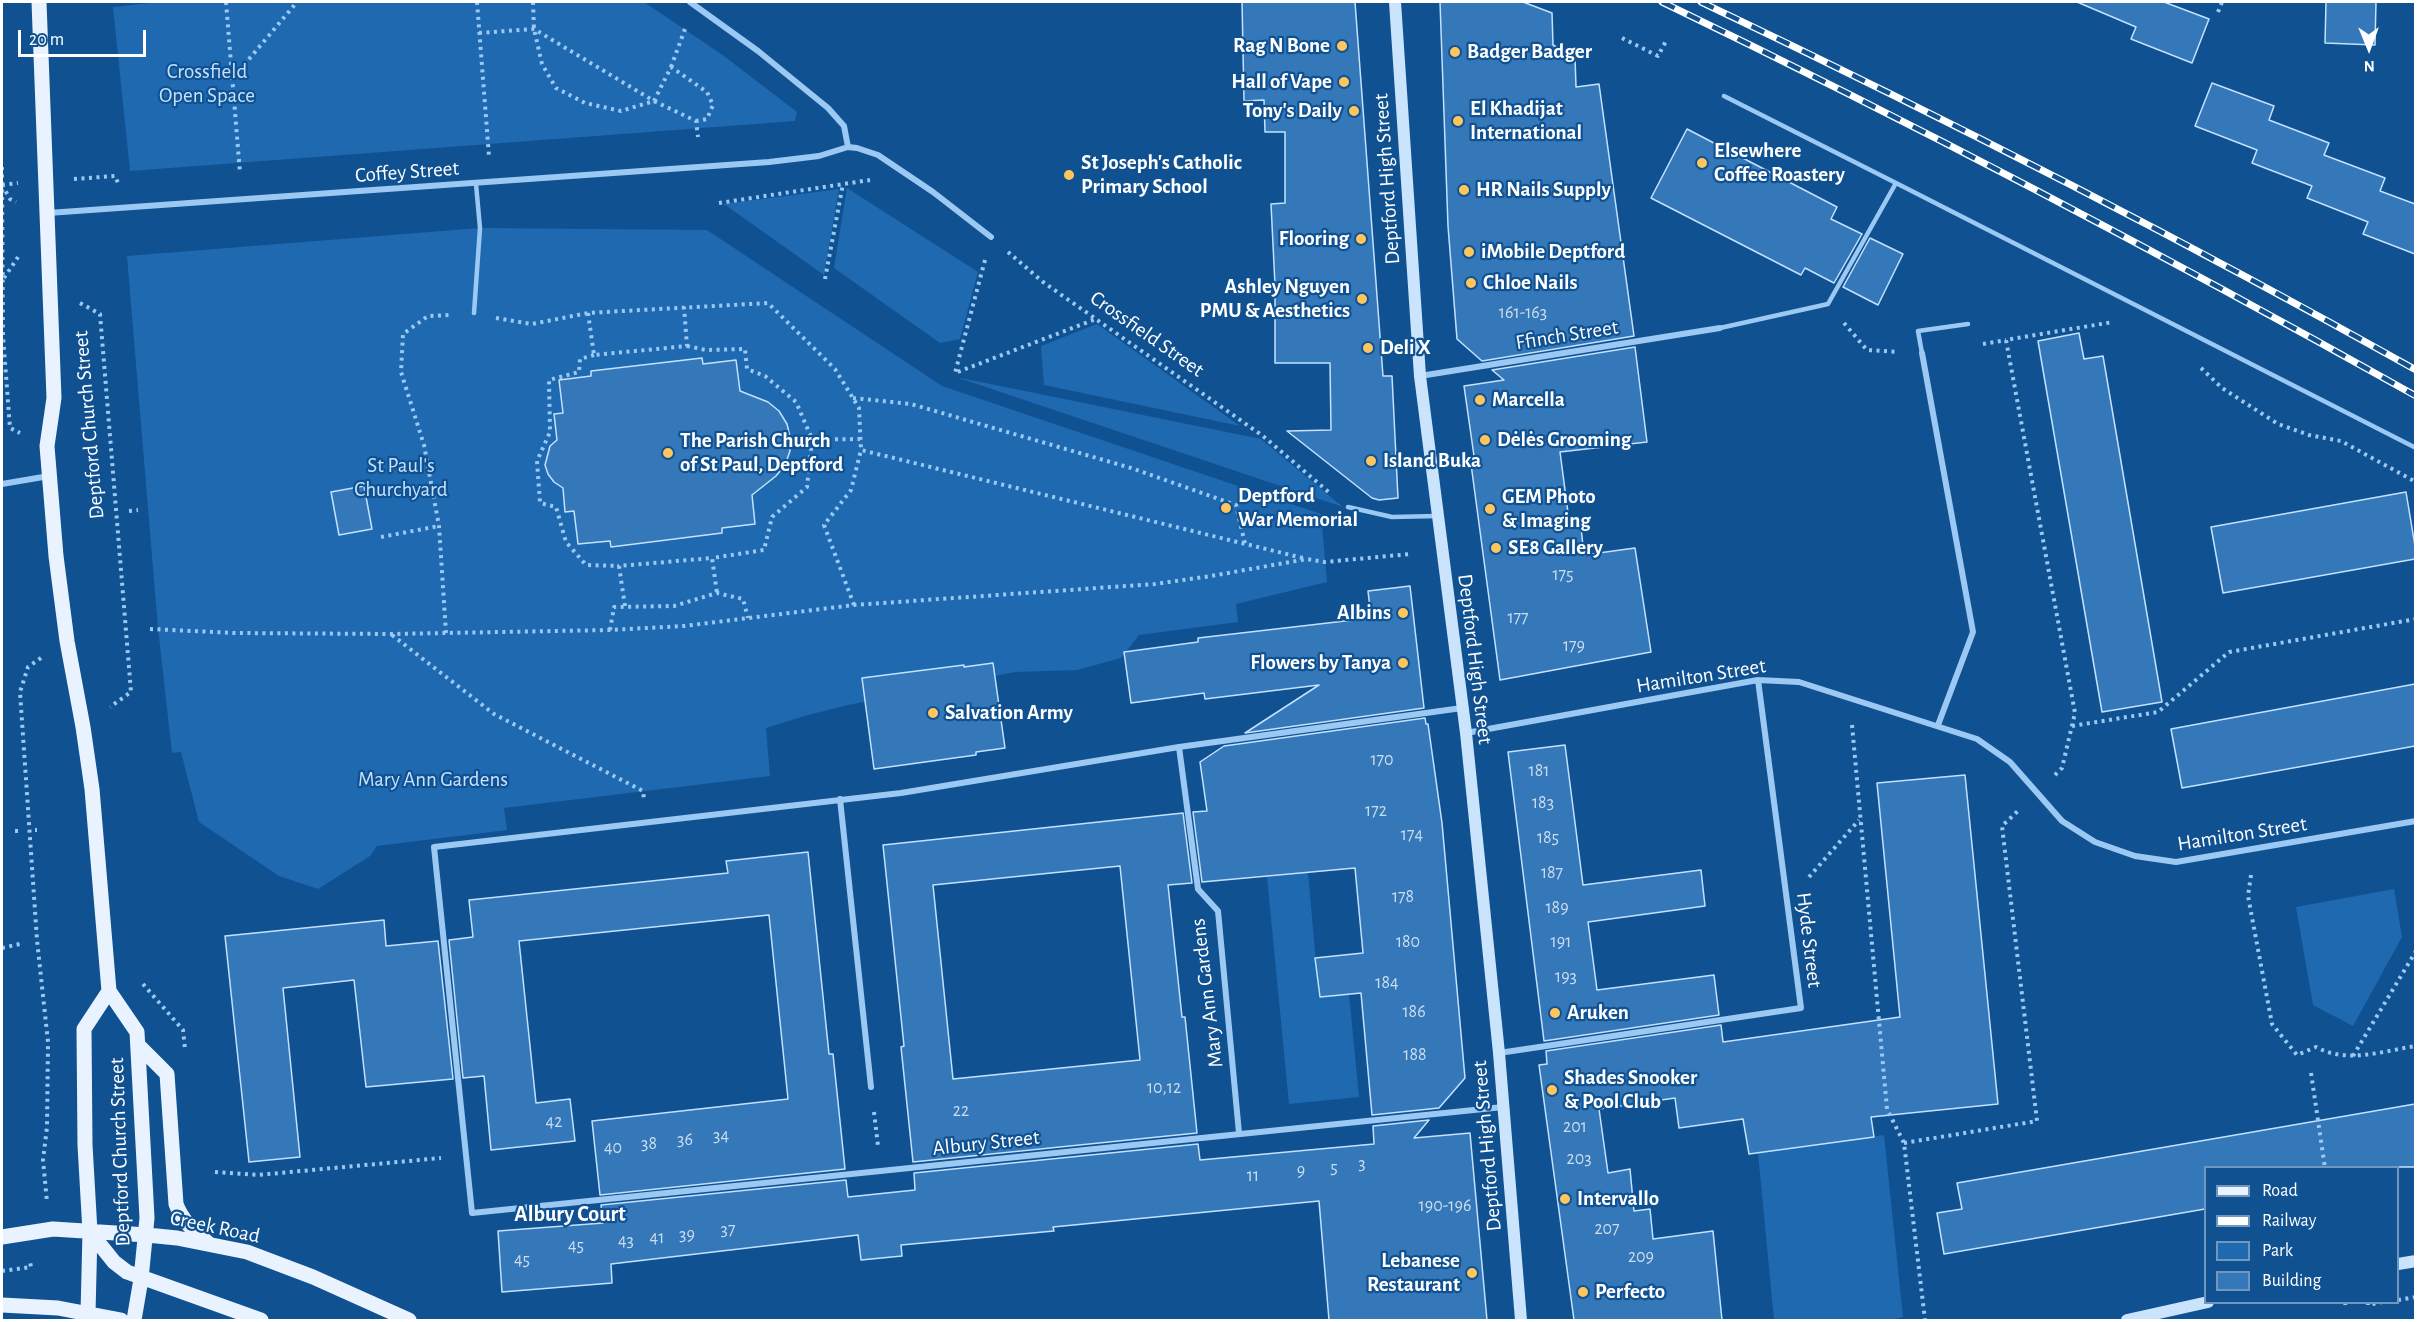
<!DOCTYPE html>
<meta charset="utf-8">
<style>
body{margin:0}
#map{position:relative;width:2417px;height:1322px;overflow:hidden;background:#105192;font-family:"Alegreya Sans",sans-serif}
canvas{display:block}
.frame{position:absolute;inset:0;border:3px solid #fff;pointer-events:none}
.legend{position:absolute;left:2204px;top:1166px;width:195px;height:138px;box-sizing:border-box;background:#105192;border:2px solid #7097be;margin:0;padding:8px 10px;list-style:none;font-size:18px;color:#fff}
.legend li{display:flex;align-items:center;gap:12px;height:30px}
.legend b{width:30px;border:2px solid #7097be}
.north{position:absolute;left:2339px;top:18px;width:60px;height:60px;-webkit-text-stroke:4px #105192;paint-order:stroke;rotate:179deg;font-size:16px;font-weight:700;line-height:24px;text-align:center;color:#fff}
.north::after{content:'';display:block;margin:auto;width:21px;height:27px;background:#fff;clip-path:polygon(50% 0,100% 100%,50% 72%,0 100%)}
.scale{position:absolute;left:18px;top:30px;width:128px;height:27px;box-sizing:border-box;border:3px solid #fff;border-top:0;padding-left:8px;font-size:18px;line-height:21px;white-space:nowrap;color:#fff;-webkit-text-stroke:4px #105192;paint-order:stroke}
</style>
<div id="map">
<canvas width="2417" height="1322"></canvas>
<div class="frame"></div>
<ul class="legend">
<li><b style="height:8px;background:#e8f3ff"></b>Road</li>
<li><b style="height:8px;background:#fff"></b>Railway</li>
<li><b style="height:16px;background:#1e69b0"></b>Park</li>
<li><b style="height:16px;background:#3478ba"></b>Building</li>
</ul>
<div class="north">N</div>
<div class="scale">20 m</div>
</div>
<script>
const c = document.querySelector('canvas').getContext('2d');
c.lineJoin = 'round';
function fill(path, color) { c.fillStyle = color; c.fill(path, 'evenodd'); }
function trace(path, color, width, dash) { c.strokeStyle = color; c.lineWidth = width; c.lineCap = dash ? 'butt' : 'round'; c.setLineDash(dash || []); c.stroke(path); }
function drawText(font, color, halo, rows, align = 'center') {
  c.font = font + ' "Alegreya Sans",sans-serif'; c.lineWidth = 4.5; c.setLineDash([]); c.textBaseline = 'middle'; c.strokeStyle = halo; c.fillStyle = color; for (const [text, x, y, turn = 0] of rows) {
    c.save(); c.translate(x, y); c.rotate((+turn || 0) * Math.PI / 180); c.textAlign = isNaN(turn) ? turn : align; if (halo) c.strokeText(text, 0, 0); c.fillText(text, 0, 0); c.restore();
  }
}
fill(new Path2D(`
 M 159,2 L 644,2 L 724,56 L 797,112 L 795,121 L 130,171 L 113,7 Z
 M 847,188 L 978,272 L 960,339 L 940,343 L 834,268 Z
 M 839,189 L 824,275 L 724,204 Z
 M 480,228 L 707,230 L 942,386 L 1321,514 L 1327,582 L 1236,604 L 1238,622 L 1139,635 L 1121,658 L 1077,670 L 1015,672 L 848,705 L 808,715 L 766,728 L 770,776 L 504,808 L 507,830 L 377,846 L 370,856 L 318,889 L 279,876 L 199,822 L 181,752 L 172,753 L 158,628 L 127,256 Z
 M 1097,324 L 1240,426 L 1044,385 L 1041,346 Z
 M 956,377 L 1261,439 L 1343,507 Z
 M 1308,872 L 1319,997 L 1349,994 L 1359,1097 L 1289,1104 L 1267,877 Z
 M 2394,889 L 2402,937 L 2353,1026 L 2313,1005 L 2296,907 Z
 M 1884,1135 L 1903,1317 L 1891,1320 L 1774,1320 L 1758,1153 Z`), '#1e69b0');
const building = new Path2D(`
 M 1242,2 L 1355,2 L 1383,376 L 1392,376 L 1398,498 L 1379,500 L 1372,498 L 1287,431 L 1331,430 L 1330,363 L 1275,363 L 1275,285 L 1271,204 L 1285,203 L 1285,132 L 1265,132 L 1264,100 L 1244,101 Z
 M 1440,2 L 1523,2 L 1552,13 L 1553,45 L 1575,57 L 1576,87 L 1599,84 L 1634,336 L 1482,361 L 1457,339 L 1448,226 Z
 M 2077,2 L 2164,2 L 2209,19 L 2192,63 L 2131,39 L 2136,27 Z
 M 2326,2 L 2376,2 L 2375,45 L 2325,43 Z
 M 2212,83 L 2274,106 L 2269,120 L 2329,143 L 2324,155 L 2385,178 L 2380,191 L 2415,204 L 2415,254 L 2363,234 L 2368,222 L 2307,198 L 2312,186 L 2252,163 L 2257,150 L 2195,126 Z
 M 1687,129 L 1837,207 L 1831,219 L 1862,234 L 1834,283 L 1805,268 L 1801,275 L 1651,198 Z
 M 1870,238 L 1903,254 L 1878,305 L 1843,287 Z
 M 2079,333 L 2084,359 L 2103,356 L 2162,702 L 2102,712 L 2038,341 Z
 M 1635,347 L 1647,442 L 1560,452 L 1569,520 L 1580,518 L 1584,555 L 1635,548 L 1651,652 L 1500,680 L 1471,464 L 1475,463 L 1464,386 L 1504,380 L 1492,370 Z
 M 702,358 L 703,364 L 736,360 L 740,391 L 768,402 L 779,411 L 787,424 L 790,437 L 790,451 L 785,465 L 776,476 L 752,495 L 755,524 L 722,528 L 722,533 L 611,547 L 610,541 L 578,544 L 574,511 L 565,512 L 563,488 L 554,482 L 548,474 L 545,465 L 550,446 L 557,440 L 554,414 L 563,413 L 559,380 L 591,376 L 591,371 Z
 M 364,486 L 372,529 L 339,535 L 331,492 Z
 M 2406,492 L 2415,546 L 2415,559 L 2223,593 L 2211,527 Z
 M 1410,586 L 1424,708 L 1245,733 L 1319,685 L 1205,699 L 1204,693 L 1131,703 L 1124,652 L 1198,642 L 1198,638 L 1371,618 L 1368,591 Z
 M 993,663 L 1005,748 L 976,752 L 976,755 L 874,769 L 862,678 L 964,665 L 964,667 Z
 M 2415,684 L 2415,746 L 2182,788 L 2171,729 Z
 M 1425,718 L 1426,724 L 1428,724 L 1442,823 L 1465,1078 L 1439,1108 L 1372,1115 L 1361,993 L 1320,997 L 1315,958 L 1363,953 L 1355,868 L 1202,882 L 1193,812 L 1207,811 L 1200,762 L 1224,746 Z
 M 1565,745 L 1583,885 L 1701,870 L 1705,906 L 1588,922 L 1597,990 L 1714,975 L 1719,1015 L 1544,1041 L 1508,752 Z
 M 1965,775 L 1998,1104 L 1871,1117 L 1874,1137 L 1749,1154 L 1743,1119 L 1679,1128 L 1675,1098 L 1599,1109 L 1608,1173 L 1630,1169 L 1634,1211 L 1650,1209 L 1653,1239 L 1713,1231 L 1722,1320 L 1574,1320 L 1539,1065 L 1547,1064 L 1546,1051 L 1721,1025 L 1723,1042 L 1900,1017 L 1877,783 Z
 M 1183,813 L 1192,883 L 1168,885 L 1182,1017 L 1185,1017 L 1197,1133 L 913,1162 L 901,1047 L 904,1046 L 883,845 ZM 1120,866 L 1140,1060 L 953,1079 L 933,885 Z
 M 808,852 L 829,1054 L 833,1054 L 845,1169 L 600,1195 L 592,1121 L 788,1099 L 769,915 L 519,941 L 536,1103 L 570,1099 L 575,1141 L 491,1150 L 484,1076 L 463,1078 L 449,940 L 473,937 L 469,900 L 728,873 L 726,861 Z
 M 384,920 L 386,946 L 438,941 L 453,1079 L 366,1087 L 354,980 L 283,988 L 300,1157 L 249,1162 L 225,936 Z
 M 2415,1104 L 2415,1167 L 2205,1167 L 2205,1209 L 1944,1254 L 1937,1213 L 1962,1209 L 1957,1183 Z
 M 1429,1120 L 1414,1138 L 1470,1133 L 1487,1320 L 1329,1320 L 1319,1201 L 1053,1227 L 1054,1231 L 901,1245 L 902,1256 L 861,1260 L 858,1235 L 611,1264 L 612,1283 L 502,1292 L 498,1231 L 603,1223 L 601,1205 L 846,1180 L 848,1197 L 915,1190 L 914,1173 L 1198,1144 L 1200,1160 L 1374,1144 L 1373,1126 Z`);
fill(building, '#3478ba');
trace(building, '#c4e2fe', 1.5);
trace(new Path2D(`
 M 226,2 L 240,173
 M 477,2 L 489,156
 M 533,2 L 534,29 L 542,64 L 556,88 L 585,103 L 621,111 L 654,101 L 696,121 L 698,137
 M 2218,12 L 2222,2
 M 479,33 L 534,29 L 654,101 L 671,67 L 707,92 L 713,105 L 707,119 L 696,121
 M 1622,38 L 1658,56 L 1666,41
 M 671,67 L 685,29
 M 232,72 L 239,71 L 297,2
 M 2,167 L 3,336 L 10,428 L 20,433
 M 74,179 L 115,176 L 118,183
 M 2,185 L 18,183
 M 2,185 L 10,199 L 16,202
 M 719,203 L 870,180
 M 1008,252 L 1043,282 L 1263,436 L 1331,494
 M 985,260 L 955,373 L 1096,319
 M 4,278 L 18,257
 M 825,279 L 843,184
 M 80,303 L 100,314 L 131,692 L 110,707
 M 588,313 L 594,355 L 687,346 L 684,307
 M 496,318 L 532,324 L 588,313 L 768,303 L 835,369 L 859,408 L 861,450 L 1307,559
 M 1844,323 L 1867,350 L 1898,352
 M 1983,344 L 2006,340
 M 687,346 L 706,350 L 745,349 L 747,369 L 765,376 L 796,402 L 812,439 L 807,487 L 772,517 L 764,550 L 712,558
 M 594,355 L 580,359 L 579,372 L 549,380 L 550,432 L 537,461 L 540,503 L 556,507 L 566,542 L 586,565 L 619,566
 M 2201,368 L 2222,388 L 2278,424 L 2309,435 L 2341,441 L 2416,482
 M 853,398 L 911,404 L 1131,468 L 1236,505 L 1245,544
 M 790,440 L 860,439
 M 129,511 L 138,510
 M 97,513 L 104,512
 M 381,537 L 439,526
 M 854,605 L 824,525 L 851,490 L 861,450
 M 625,606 L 619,566 L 712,558 L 717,593
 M 150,629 L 235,633 L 391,634 L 610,630 L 684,626 L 854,605 L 1155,584 L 1211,576 L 1307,559 L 1325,562 L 1410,554
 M 610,630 L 614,607 L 674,606 L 717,593 L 743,599 L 748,618
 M 446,633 L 439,526 L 424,445 L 401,372 L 403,334 L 428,316 L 450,315
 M 392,635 L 494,714 L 643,791 L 644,799
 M 41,658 L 28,667 L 20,692 L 37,940 L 48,1042 L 47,1127 L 43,1160 L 47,1202
 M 1852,725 L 1887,1109 L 1904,1143 L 1925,1320
 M 2072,726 L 2158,712 L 2229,652 L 2416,619
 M 2055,775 L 2062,768 L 2075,713 L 2006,340 L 2113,322
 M 35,830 L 37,830
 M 15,831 L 21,831
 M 2251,875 L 2248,896 L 2272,1024 L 2297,1055 L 2316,1047 C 2347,1064 2383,1051 2416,1046
 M 1809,877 L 1859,820
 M 2,948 L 24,943
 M 143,984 L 183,1030 L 185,1049
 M 2353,1056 L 2416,951
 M 2311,1073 L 2325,1168
 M 874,1112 L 878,1146
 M 1904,1143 L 2037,1121 L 2002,826 L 2020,809
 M 215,1172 L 258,1175 L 441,1158
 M 2,1271 L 31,1267 L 30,1262
 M 2398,1300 L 2416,1297
 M 2345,1302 L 2346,1309
 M 2368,1302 L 2368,1305 L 2382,1302`), '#9cc9f3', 4, [3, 4.5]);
trace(new Path2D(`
 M 1724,96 L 1896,183
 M 474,313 L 480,228 L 476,184
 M 1720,328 L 1828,304 L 1896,183 L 2416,448
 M 1922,353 L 1918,331 L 1968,324
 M 1348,507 L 1392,517 L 1437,516`), '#9cc9f3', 4.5);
trace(new Path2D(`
 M 690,2 L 758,51 L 828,108 L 844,126 L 848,147
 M 48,213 L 769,162 L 819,156 L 848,147 L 857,148 L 878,155 L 933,192 L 991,237
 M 1922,353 L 1973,632 L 1938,725
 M 1420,376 L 1720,328
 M 2,484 L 49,476
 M 1462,708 L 1179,747 L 901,793 L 434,847 L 472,1213 L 1503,1107
 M 1466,733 L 1758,680 L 1799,682 L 1977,739 L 2010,762 L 2062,821 L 2095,842 L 2135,856 L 2176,862 L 2416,821
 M 1179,747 L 1198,889 L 1218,911 L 1239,1133
 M 840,799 L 871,1087
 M 1499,1053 L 1801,1008 L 1758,680`), '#9cc9f3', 6);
trace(new Path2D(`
 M 1395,2 L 1420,376 L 1466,733 L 1499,1053 L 1521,1320
 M 2398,1264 L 2416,1261
 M 2127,1320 L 2208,1302`), '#cbe4fd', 12);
trace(new Path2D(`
 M 39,2 L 54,398 L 47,446 L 56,556 L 67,641 L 83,727 L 92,789 L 109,991 L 137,1032 L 147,1218 L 141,1279 L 134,1320
 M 138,1045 L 167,1074 L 176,1204 C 182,1221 195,1232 208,1243
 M 90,1232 L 114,1262 L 127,1272 L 261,1320
 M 2,1237 L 53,1229 L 147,1235 L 177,1238 L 247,1252 L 313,1277 L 409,1320
 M 2,1305 L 58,1308 L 121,1320
 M 88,1313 L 90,1232 L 85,1145 L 84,1029 L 109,991`), '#e8f3ff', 15);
const rail = new Path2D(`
 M 1662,2 C 1917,125 2168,257 2416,396
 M 1701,2 C 1943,117 2182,239 2416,370`);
trace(rail, '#fff', 7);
trace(rail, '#105192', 4.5, [14]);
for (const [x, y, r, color] of [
 [1342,46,6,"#ffc65e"],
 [1455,52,6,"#ffc65e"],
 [1344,82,6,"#ffc65e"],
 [1354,111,6,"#ffc65e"],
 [1458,121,6,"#ffc65e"],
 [1702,163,6,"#ffc65e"],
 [1069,175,6,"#ffc65e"],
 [1464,190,6,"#ffc65e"],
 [1361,239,6,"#ffc65e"],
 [1469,252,6,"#ffc65e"],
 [1471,283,6,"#ffc65e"],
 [1362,299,6,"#ffc65e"],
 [1368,348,6,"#ffc65e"],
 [1480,400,6,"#ffc65e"],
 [1485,440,6,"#ffc65e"],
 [668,453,6,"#ffc65e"],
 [1371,461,6,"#ffc65e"],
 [1226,508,6,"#ffc65e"],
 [1490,509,6,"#ffc65e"],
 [1496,548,6,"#ffc65e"],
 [1403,613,6,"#ffc65e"],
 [1403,663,6,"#ffc65e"],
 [933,713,6,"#ffc65e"],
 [1555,1013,6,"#ffc65e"],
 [1552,1090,6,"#ffc65e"],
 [1565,1199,6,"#ffc65e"],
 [1472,1273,6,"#ffc65e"],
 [1583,1292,6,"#ffc65e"]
]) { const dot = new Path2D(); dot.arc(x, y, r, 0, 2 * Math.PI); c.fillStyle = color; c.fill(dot); trace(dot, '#105192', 2); }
drawText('18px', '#cde', null, [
 ["161-163",1523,313],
 ["175",1563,575],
 ["177",1518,618],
 ["179",1574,646],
 ["170",1382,760],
 ["181",1539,771],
 ["183",1543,803],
 ["172",1376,811],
 ["174",1412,835],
 ["185",1548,838],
 ["187",1552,873],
 ["178",1403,897],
 ["189",1557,908],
 ["180",1408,942],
 ["191",1561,942],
 ["193",1566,977],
 ["184",1387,983],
 ["186",1414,1012],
 ["188",1415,1055],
 ["10,12",1164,1088],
 ["22",961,1111],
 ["42",554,1122],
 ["201",1575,1127],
 ["34",721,1136],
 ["36",685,1140],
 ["38",649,1144],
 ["40",613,1148],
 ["203",1579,1159],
 ["3",1362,1164],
 ["5",1334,1168],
 ["9",1301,1171],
 ["11",1253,1176],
 ["190-196",1445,1206],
 ["207",1607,1229],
 ["37",728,1230],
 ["39",687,1235],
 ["41",657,1238],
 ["43",626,1241],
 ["45",576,1246],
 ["209",1641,1257],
 ["45",522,1260]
]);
drawText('bold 21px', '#fff', '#105192', [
 ["Rag N Bone",1330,46,"right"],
 ["Badger Badger",1467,52],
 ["Hall of Vape",1332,82,"right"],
 ["El Khadijat",1470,109],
 ["International",1470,133],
 ["Tony's Daily",1342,111,"right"],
 ["Elsewhere",1714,151],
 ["Coffee Roastery",1714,175],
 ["St Joseph's Catholic",1081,163],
 ["Primary School",1081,187],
 ["HR Nails Supply",1476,190],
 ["Flooring",1349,239,"right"],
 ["iMobile Deptford",1481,252],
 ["Chloe Nails",1483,283],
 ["Ashley Nguyen",1350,287,"right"],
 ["PMU & Aesthetics",1350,311,"right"],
 ["Deli X",1380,348],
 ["Marcella",1492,400],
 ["Dėlės Grooming",1497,440],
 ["The Parish Church",680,441],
 ["of St Paul, Deptford",680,465],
 ["Island Buka",1383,461],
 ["Deptford",1238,496],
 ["War Memorial",1238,520],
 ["GEM Photo",1502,497],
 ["& Imaging",1502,521],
 ["SE8 Gallery",1508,548],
 ["Albins",1391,613,"right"],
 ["Flowers by Tanya",1391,663,"right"],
 ["Salvation Army",945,713],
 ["Aruken",1567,1013],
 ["Shades Snooker",1564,1078],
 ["& Pool Club",1564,1102],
 ["Intervallo",1577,1199],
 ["Lebanese",1460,1261,"right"],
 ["Restaurant",1460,1285,"right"],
 ["Perfecto",1595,1292]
], 'left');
drawText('21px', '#c4e2fe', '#105192', [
 ["Crossfield",207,72],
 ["Open Space",207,96],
 ["St Paul's",401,466],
 ["Churchyard",401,490],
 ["Mary Ann Gardens",433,780]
]);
drawText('21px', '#fff', '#105192', [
 ["Coffey Street",407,172,-4],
 ["Deptford High Street",1387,179,-94],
 ["Crossfield Street",1147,334,35],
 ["Ffinch Street",1567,335,-9],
 ["Deptford Church Street",89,425,-95],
 ["Deptford High Street",1475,659,83],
 ["Hamilton Street",1701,676,-9],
 ["Hamilton Street",2242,834,-9],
 ["Hyde Street",1809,940,83],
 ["Mary Ann Gardens",1207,993,-97],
 ["Albury Street",986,1143,-6],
 ["Deptford High Street",1487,1146,-95],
 ["Deptford Church Street",120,1152,-92],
 ["Creek Road",215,1227,12]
]);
drawText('bold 22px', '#fff', '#105192', [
 ["Albury Court",570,1214]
]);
</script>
